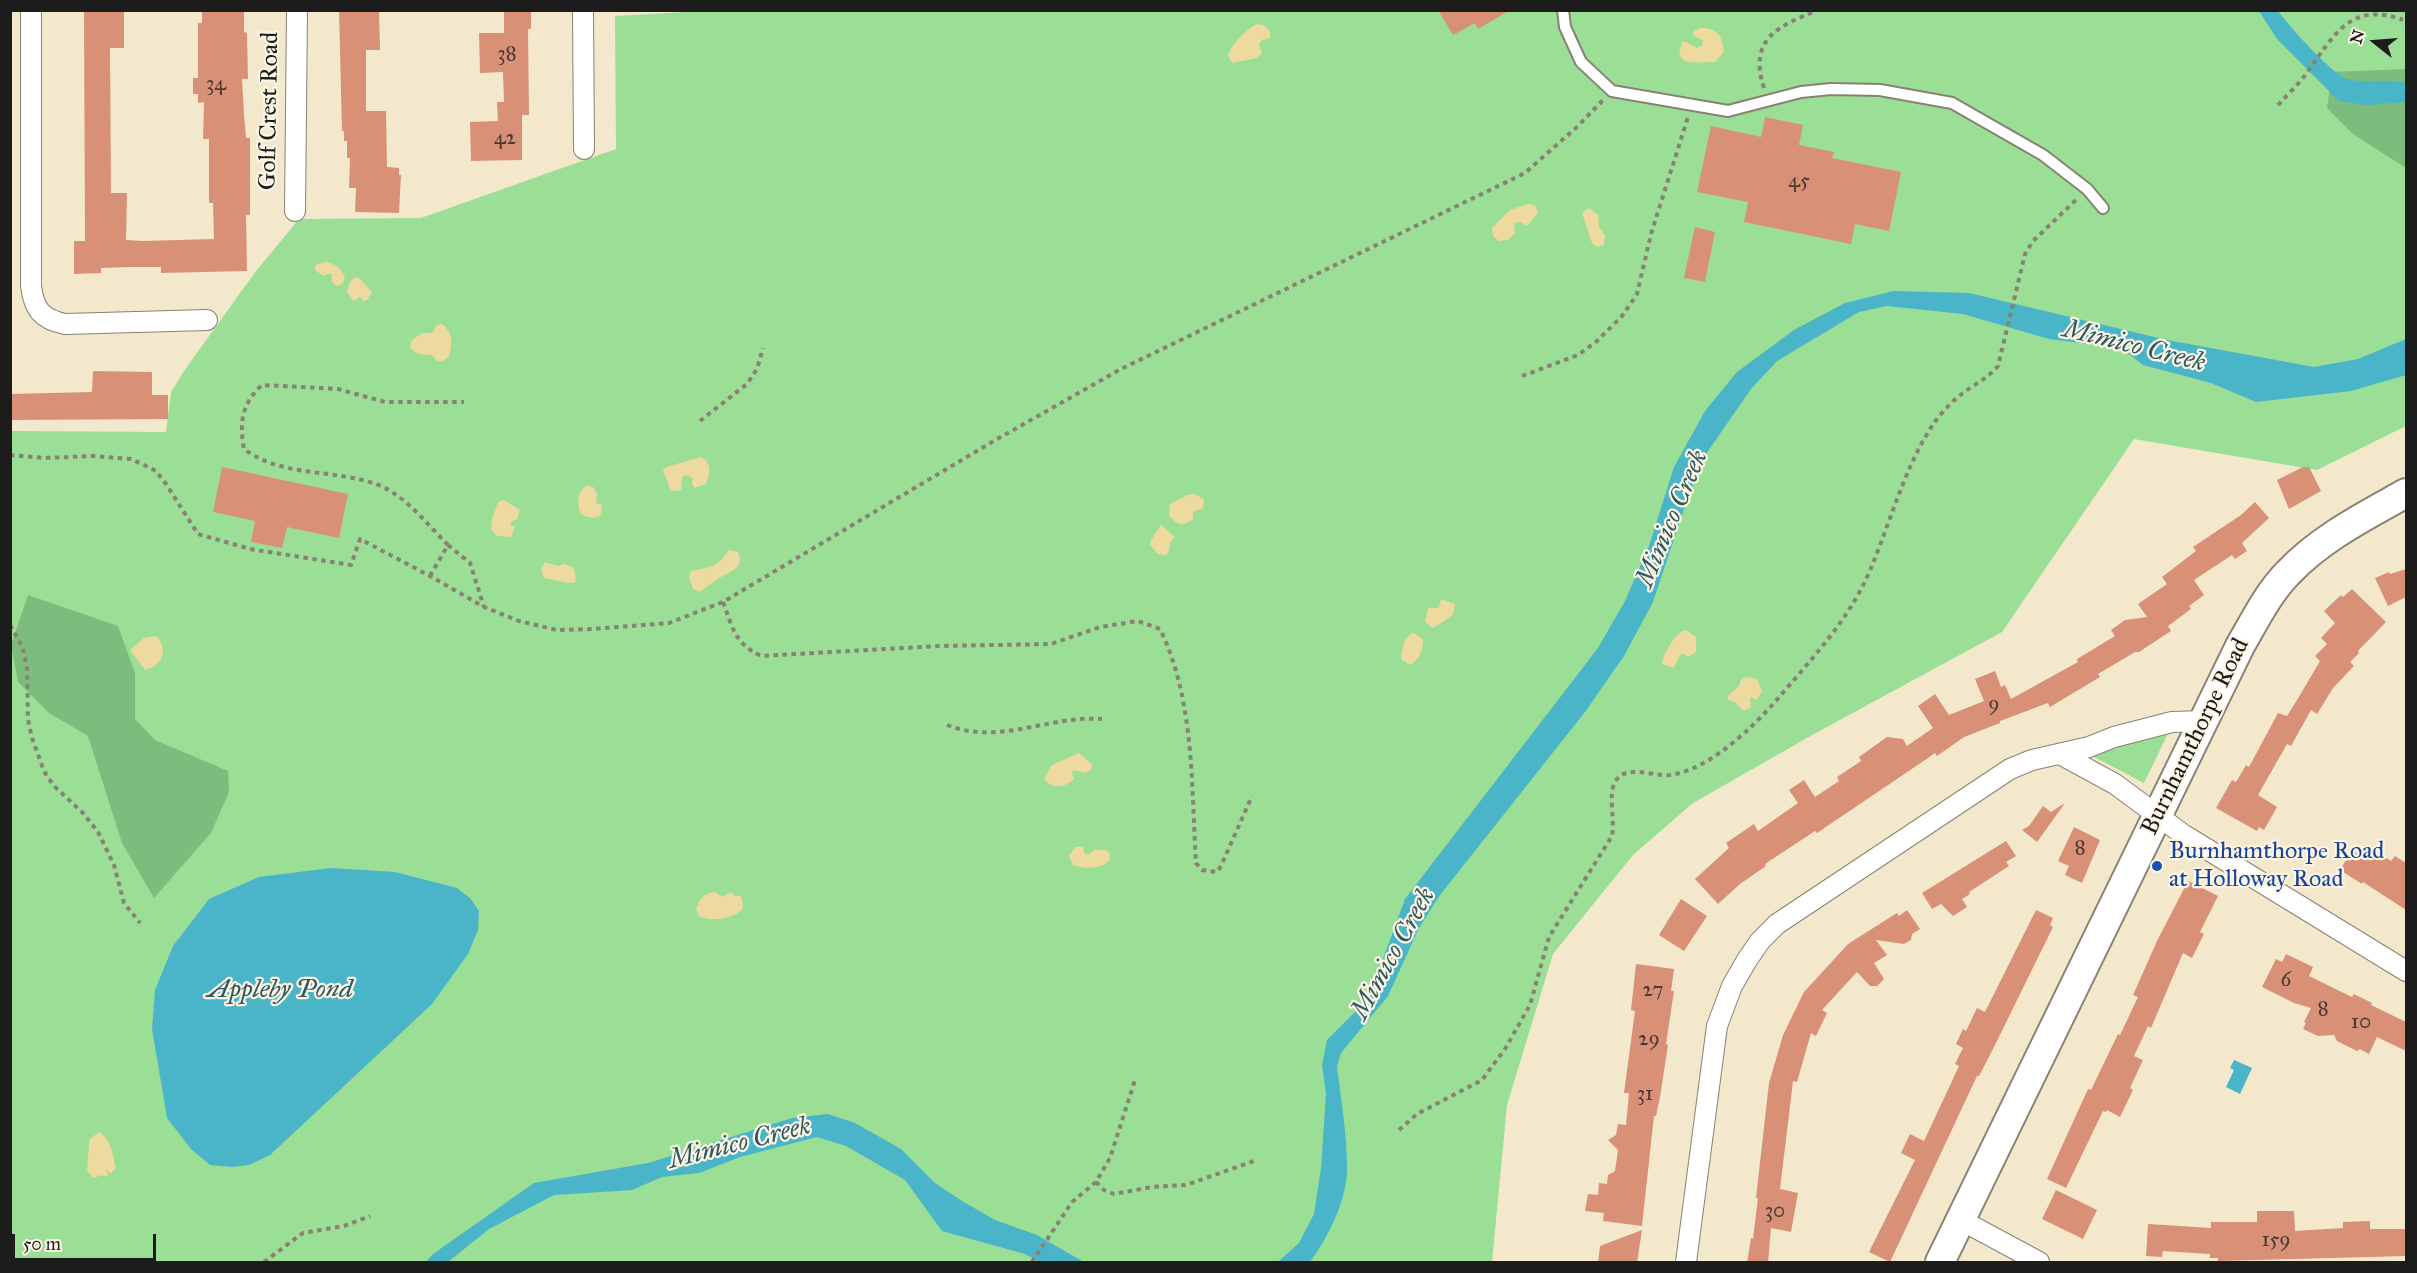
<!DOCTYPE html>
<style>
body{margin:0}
#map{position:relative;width:2417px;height:1273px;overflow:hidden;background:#f3e8cc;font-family:"IM FELL Great Primer",serif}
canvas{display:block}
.frame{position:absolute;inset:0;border:12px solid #1c1c1c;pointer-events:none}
.north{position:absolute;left:2345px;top:12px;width:60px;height:60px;-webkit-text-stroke:4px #fcf5e5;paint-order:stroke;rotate:287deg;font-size:16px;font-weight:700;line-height:24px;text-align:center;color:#1c1c1c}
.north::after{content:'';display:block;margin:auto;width:21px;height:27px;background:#1c1c1c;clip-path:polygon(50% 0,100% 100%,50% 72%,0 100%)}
.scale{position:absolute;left:12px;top:1234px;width:144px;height:27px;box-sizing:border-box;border:3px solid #1c1c1c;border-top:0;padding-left:8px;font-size:18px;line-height:21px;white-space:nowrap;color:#1c1c1c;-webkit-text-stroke:4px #fcf5e5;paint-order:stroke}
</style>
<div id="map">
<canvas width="2417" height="1273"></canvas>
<div class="frame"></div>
<div class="north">N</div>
<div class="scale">50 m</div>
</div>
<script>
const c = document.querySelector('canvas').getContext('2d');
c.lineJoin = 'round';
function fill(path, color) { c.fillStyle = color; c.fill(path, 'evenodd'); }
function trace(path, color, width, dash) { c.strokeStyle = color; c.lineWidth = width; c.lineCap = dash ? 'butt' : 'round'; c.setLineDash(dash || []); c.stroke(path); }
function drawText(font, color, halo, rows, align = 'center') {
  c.font = font + ' "IM FELL Great Primer",serif'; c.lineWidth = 4.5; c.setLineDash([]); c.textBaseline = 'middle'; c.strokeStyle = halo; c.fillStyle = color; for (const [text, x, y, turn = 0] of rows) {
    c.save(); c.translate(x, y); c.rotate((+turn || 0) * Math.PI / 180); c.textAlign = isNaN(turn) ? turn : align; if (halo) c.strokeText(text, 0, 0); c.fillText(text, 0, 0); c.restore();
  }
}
fill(new Path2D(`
 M 721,10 L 2406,11 L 2406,426 L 2317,470 L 2134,439 L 2002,632 L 1814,734 L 1693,803 L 1633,855 L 1553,954 L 1507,1105 L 1492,1262 L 11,1262 L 11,431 L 166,432 L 171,392 L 184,371 L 256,271 L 299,219 L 421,218 L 616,149 L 615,16 Z
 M 2173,723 L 2144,783 L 2094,757 L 2096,744 Z`), '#9bde95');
fill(new Path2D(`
 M 2406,69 L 2406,168 L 2353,134 L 2327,108 L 2332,72 Z
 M 28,595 L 118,626 L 135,673 L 135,719 L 155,740 L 228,771 L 229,792 L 211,833 L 154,898 L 122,843 L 88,736 L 49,713 L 18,682 L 11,645 Z`), '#7cbd7e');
fill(new Path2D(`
 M 1257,24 L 1264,25 L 1270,31 L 1270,38 L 1262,40 L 1259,44 L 1262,53 L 1257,58 L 1232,63 L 1228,55 C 1234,41 1244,32 1257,24 Z
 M 1700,28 C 1717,27 1723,37 1724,52 L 1715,62 C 1702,61 1685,67 1679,54 L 1682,42 L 1686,42 L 1697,48 L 1702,46 L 1703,41 L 1693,35 L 1693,32 Z
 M 1528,204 L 1535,205 L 1538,213 L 1527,226 L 1520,222 L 1514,223 L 1515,233 L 1508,240 L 1499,241 L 1493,236 L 1492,228 L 1510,210 Z
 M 1589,208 L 1598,215 L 1599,227 L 1605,235 L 1604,245 L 1597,247 L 1592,243 L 1582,213 Z
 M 325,262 C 335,263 341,268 345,277 L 343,283 L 337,286 L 332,282 L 331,273 L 323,276 L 314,269 L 317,264 Z
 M 354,278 L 359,278 L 372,292 L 367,300 L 364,301 L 360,297 L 354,301 L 347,292 L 350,282 Z
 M 442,324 C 454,333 452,344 449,357 L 442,361 L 437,361 L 432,355 L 418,354 L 410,348 L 411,341 L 422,333 L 432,333 L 437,325 Z
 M 701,457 C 713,464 710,473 706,484 L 695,488 L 692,484 L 693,478 L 686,475 L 682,477 L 681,490 L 671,491 L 663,470 L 666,467 Z
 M 587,485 L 593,487 L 597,494 L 596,503 L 602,505 L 601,514 C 595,520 587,518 580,513 C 577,501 577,493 587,485 Z
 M 1194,494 L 1204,499 L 1203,508 L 1193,512 L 1193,519 C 1181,527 1178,525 1169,516 L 1170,504 L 1187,495 Z
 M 504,500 L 520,510 L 517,519 L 511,522 L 510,525 L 515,527 L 511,537 L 497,536 L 491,529 L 492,519 L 498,502 Z
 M 1161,525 L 1175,537 L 1170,543 L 1169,551 L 1166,555 L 1158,554 L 1150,545 L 1151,540 Z
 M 729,550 L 738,552 C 745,570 728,572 716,580 C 710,584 706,588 699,592 L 693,589 L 689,577 L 691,571 C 712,567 717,567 729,550 Z
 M 545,562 L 558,566 L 564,564 L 574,568 L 576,582 C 569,585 554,579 544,578 L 541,569 Z
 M 1441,599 L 1455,604 L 1453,615 L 1433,628 L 1425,622 L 1428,608 L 1439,608 Z
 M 1686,630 L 1696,637 L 1696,652 L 1688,657 L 1684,654 L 1680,655 L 1674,668 L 1662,664 C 1663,654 1676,631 1686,630 Z
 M 1413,633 L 1423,639 C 1423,650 1420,657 1412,664 L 1408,664 L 1401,659 C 1402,650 1403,637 1413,633 Z
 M 156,636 C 169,648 163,666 145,670 L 130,650 L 144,638 Z
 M 1746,677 L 1757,679 L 1762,691 L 1757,700 L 1750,697 L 1751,707 L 1743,711 L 1735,702 L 1728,700 L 1728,696 L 1739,686 L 1741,680 Z
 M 1079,753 L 1092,764 L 1091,769 L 1086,773 L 1073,770 L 1072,775 L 1074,779 C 1065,788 1053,789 1044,779 L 1052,765 Z
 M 1075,847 L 1083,847 L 1084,853 L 1088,855 L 1094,850 L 1106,850 L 1110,854 L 1109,861 C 1098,870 1085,869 1073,865 L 1069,856 Z
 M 715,892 L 722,897 L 731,892 L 735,896 L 741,896 L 743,905 L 742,910 C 730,919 713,922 699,916 L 696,909 C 700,898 703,894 715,892 Z
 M 99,1132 C 112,1140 113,1156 116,1169 L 111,1173 L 106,1170 L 108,1175 L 105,1177 L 102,1175 L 93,1178 L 87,1170 L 89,1144 L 90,1139 Z`), '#eeda9e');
fill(new Path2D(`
 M 2259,11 L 2278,11 C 2287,24 2333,75 2347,79 C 2367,84 2387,79 2406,83 L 2406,102 L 2367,105 L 2339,101 L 2277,39 Z
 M 1893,291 L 1969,293 L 2167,340 L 2314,367 L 2358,359 L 2406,339 L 2406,375 L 2351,391 L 2256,402 L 2211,383 L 2143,365 L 2121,348 L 2049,339 L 1963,314 L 1887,306 L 1859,312 L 1777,361 L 1751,389 L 1706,454 L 1689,494 L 1653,602 L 1624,656 L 1585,712 L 1440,895 L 1419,928 L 1388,996 L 1341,1053 L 1337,1066 C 1341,1100 1347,1135 1347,1168 C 1347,1201 1328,1237 1310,1262 L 1278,1262 L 1299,1243 L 1314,1214 L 1321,1168 L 1326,1094 L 1322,1065 L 1327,1040 L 1356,1011 L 1374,983 L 1405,899 L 1598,648 L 1625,601 L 1649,546 L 1674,467 L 1705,411 L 1737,372 L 1794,330 L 1845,303 Z
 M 331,868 L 395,872 L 457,888 L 470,898 L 479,911 L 478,930 L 468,954 L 432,1004 L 270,1155 L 249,1165 L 232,1167 L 210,1165 L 191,1149 L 167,1118 L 152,1029 L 155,990 L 173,946 L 209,899 L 259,877 Z
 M 2234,1060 L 2252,1068 L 2240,1094 L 2226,1087 L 2234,1070 L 2230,1068 Z
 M 828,1114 L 855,1123 L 901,1149 L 935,1183 L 962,1201 L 995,1220 L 1037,1235 L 1084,1262 L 1040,1262 L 1025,1254 L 942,1231 L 905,1180 L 846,1146 L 817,1137 L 740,1157 L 699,1173 L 662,1177 L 632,1190 L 554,1195 L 489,1229 L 448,1262 L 426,1262 L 433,1254 L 534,1183 L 648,1163 L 792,1118 Z`), '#4ab4c8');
fill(new Path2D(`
 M 84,10 L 124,10 L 124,48 L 110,48 L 111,193 L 127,193 L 126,240 L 143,241 L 214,239 L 213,203 L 209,203 L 209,139 L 203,139 L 204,102 L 198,103 L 198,94 L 193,94 L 193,78 L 198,78 L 198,23 L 202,23 L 202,10 L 244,10 L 244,32 L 247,33 L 248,79 L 242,79 L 244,114 L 246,138 L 250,138 L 250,215 L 246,215 L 247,271 L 161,273 L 161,267 L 129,267 L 101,268 L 101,273 L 74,274 L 74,241 L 85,241 Z
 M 339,10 L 379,10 L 380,50 L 366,50 L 366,111 L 386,111 L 387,167 L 399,168 L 399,175 L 401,175 L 399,213 L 355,212 L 356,188 L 349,188 L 350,158 L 347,158 L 347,141 L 344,141 L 344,131 L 342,131 Z
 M 504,10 L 531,10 L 531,29 L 528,29 L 529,115 L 522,115 L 522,160 L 471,161 L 470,122 L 498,121 L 497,102 L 504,102 L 503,72 L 480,73 L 479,33 L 504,33 Z
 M 1438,10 L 1510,10 L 1478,29 L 1475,23 L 1453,35 Z
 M 1765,117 L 1803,125 L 1799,145 L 1834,152 L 1832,158 L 1901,172 L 1889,231 L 1855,224 L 1851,244 L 1744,222 L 1748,202 L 1697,192 L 1711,126 L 1761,137 Z
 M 1695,227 L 1715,232 L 1705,282 L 1684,278 Z
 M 93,371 L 152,372 L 152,395 L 168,395 L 168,419 L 10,420 L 10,394 L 92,392 Z
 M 222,467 L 348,494 L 339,538 L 287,527 L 282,548 L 251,542 L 255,521 L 213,512 Z
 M 2303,467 L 2309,467 L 2321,491 L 2289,509 L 2277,480 Z
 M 2255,502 L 2269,518 L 2242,543 L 2247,551 L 2235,559 L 2232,555 L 2194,580 L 2204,595 L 2189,606 L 2191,609 L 2168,626 L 2171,631 L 2139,652 L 2135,652 L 2098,674 L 2100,677 L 2050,707 L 2048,703 L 2000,721 L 2000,723 L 1964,737 L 1937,756 L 1935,753 L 1928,758 L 1817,833 L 1815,831 L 1765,864 L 1766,866 L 1740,884 L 1718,904 L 1695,879 L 1729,848 L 1726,843 L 1754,824 L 1758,831 L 1798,803 L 1789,790 L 1804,780 L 1815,797 L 1839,781 L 1837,777 L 1861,761 L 1859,757 L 1887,737 L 1903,739 L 1907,746 L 1933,728 L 1918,706 L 1935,694 L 1949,715 L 1984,701 L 1975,679 L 1995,671 L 2001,687 L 2005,685 L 2011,699 L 2078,662 L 2077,659 L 2115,636 L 2111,630 L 2125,620 L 2147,617 L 2138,604 L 2167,584 L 2162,577 L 2196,551 L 2193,547 L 2241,515 Z
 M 2406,569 L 2406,597 L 2388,606 L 2375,578 L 2389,572 L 2390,574 Z
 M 2352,589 L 2386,622 L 2358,651 L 2359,653 L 2350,662 L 2354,666 L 2333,688 L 2317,714 L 2311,710 L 2291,746 L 2287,744 L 2258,795 L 2277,807 L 2264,830 L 2259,827 L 2257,831 L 2216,808 L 2232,780 L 2236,782 L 2246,765 L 2249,767 L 2278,713 L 2287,716 L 2297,700 L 2320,661 L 2315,656 L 2327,644 L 2321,638 L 2335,623 L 2324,611 L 2341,595 L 2343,597 Z
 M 2065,803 L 2037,842 L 2022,830 L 2029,826 L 2043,806 L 2051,812 Z
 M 2074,827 L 2100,840 L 2082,883 L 2065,875 L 2069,866 L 2058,861 Z
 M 2006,841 L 2016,856 L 2006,862 L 2009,866 L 1969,892 L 1970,894 L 1962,899 L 1967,907 L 1953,916 L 1941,904 L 1932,909 L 1922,893 Z
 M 2365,845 L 2391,861 L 2395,856 L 2406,863 L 2406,910 L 2363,882 L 2362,884 L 2340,870 L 2352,850 L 2359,855 Z
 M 2188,881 L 2218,896 L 2200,932 L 2204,934 L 2192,958 L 2183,953 L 2151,1028 L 2148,1026 L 2134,1056 L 2143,1060 L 2130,1088 L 2133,1090 L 2120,1117 L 2107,1110 L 2106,1112 L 2103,1111 L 2066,1188 L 2047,1179 L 2088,1089 L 2091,1090 L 2118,1034 L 2120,1035 L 2138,997 L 2133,995 L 2157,941 Z
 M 1681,899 L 1707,916 L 1684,951 L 1659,935 Z
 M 1907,910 L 1920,929 L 1912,934 L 1911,940 L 1904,944 L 1876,940 L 1887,955 L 1874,963 L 1884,979 L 1877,986 L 1870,986 L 1857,972 L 1822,1010 L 1827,1013 L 1816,1036 L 1811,1033 L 1797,1082 L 1793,1081 L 1780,1189 L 1798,1193 L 1791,1232 L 1771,1228 L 1768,1263 L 1747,1263 L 1751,1238 L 1753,1239 L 1758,1198 L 1756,1198 L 1769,1083 L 1783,1035 L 1804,992 L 1848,944 L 1897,913 L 1899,916 Z
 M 2036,910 L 2053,918 L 2050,925 L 2053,927 L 1992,1051 L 1979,1076 L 1977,1076 L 1890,1262 L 1869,1252 L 1915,1160 L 1901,1153 L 1910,1134 L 1924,1141 L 1959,1066 L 1955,1064 L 1963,1048 L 1956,1044 L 1963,1029 L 1966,1031 L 1977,1008 L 1985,1012 Z
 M 2286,954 L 2313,967 L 2309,976 L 2352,997 L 2354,994 L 2372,1003 L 2371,1005 L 2406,1022 L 2406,1051 L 2377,1037 L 2369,1054 L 2360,1049 L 2357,1051 L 2337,1041 L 2334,1035 L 2318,1036 L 2303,1029 L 2306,1023 L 2304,1022 L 2311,1008 L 2294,1003 L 2262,987 L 2276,959 L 2282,962 Z
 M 1636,964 L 1674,969 L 1671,991 L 1674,991 L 1666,1044 L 1668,1045 L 1660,1097 L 1656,1116 L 1654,1116 L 1642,1226 L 1603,1221 L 1604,1213 L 1585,1211 L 1588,1194 L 1598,1195 L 1599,1183 L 1607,1184 L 1608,1175 L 1615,1171 L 1618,1150 L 1608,1140 L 1616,1135 L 1618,1124 L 1626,1125 L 1629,1093 L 1624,1093 L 1635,1011 L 1631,1010 Z
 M 2056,1190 L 2097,1210 L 2083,1239 L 2042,1219 Z
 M 2257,1211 L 2294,1211 L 2295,1231 L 2343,1228 L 2343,1222 L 2370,1221 L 2370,1229 L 2406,1229 L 2406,1256 L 2218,1261 L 2218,1258 L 2210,1258 L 2210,1254 L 2163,1251 L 2162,1257 L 2146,1256 L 2148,1224 L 2211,1228 L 2211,1222 L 2257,1222 Z
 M 1642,1230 L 1637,1263 L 1598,1263 L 1600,1246 Z`), '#d89177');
const service = new Path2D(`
 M 1563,10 L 1565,27 L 1581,62 L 1612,91 L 1728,111 L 1801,92 L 1831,89 L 1880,90 L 1952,103 L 2043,155 L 2087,189 L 2103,208`);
const minor = new Path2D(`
 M 31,10 L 31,286 C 34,309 41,319 65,324 L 207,320
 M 583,10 L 584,149
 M 295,211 L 297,10
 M 2060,754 L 2115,784 L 2184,835 L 2406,971
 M 1961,1220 L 2039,1262
 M 1686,1262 L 1717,1026 L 1732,986 L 1747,960 L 1760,941 L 1777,924 L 2010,769 L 2032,760 L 2089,747 L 2114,737 L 2172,722 L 2204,721`);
const secondary = new Path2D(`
 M 1940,1262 L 2240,646 C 2254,622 2268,593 2288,573 C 2321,538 2365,516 2406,493`);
trace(service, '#888274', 14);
trace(minor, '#888274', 22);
trace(secondary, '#888274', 32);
trace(new Path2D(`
 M 1764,88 C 1748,39 1778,26 1818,10
 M 2278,105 C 2287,95 2298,85 2306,74 C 2333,37 2350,0 2403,20
 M 1522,376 L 1578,355 L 1597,341 L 1622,316 L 1637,294 L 1651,234 L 1688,117
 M 700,421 L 747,384 L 757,369 L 763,348
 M 10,455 L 45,458 L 92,456 L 131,459 L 142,464 L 156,471 L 166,484 L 198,534 L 250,549 L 351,565 L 360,539 L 430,576 L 484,607 L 519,621 L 557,630 L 592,629 L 669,623 L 723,602 L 992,442 L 1121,369 L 1525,173 L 1578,126 L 1603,100
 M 448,545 L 470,563 L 484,607
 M 430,576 L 448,545 C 426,523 404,493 373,483 C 330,469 282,477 244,449 C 239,423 242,403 262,385 L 338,389 L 385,402 L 464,402
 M 723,602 C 733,628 734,643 761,656 L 941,646 L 1051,644 L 1100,627 L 1138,621 L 1160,629 C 1195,701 1191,785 1196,863 L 1202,870 L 1217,872 L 1221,866 L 1252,796
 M 10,625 L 22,646 L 27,667 L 28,720 L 32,738 L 44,771 L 53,785 L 83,813 L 98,832 L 114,865 L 124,903 L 140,923
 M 947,725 C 1000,746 1048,715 1102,719
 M 1399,1130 L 1417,1114 L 1482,1080 L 1505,1049 L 1530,1005 L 1549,937 L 1612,836 C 1615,820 1608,794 1615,782 C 1626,763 1653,777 1670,775 C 1700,771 1729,747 1751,727 C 1769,710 1784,691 1800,673 C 1828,640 1854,609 1871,568 C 1891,520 1905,466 1934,423 C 1942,412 1952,401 1963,393 C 1975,384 1988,378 1998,366 L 2025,254 L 2033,241 L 2078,198
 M 1096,1182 L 1104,1190 L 1114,1194 L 1152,1187 L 1186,1185 L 1254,1161
 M 264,1262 L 303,1233 L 344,1226 L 370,1216
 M 1032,1262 L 1072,1202 L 1096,1182 L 1110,1158 L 1135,1080`), '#888274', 4, [4.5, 4.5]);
trace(service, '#fff', 10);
trace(minor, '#fff', 20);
trace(secondary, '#fff', 28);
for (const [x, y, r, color] of [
 [2157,866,6,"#1a4fb4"]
]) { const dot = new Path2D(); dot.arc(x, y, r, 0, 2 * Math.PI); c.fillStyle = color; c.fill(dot); trace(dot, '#fcf5e5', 2); }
drawText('21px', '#4b3933', null, [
 ["38",507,55],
 ["34",216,85],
 ["42",505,139],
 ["45",1799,182],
 ["9",1994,705],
 ["8",2080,849],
 ["6",2286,981],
 ["27",1653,991],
 ["8",2323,1010],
 ["10",2361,1023],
 ["29",1649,1040],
 ["31",1645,1095],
 ["30",1775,1212],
 ["159",2276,1241]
]);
drawText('24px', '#1c1c1c', '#fcf5e5', [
 ["Golf Crest Road",270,111,-89],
 ["Burnhamthorpe Road",2196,737,-64]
]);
drawText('24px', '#164399', '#fcf5e5', [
 ["Burnhamthorpe Road",2169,852],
 ["at Holloway Road",2169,880]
], 'left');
drawText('italic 26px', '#2e5961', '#fcf5e5', [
 ["Mimico Creek",2134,347,14],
 ["Mimico Creek",1673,519,-67],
 ["Mimico Creek",1394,954,-61],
 ["Appleby Pond",280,991],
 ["Mimico Creek",740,1144,-14]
]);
</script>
